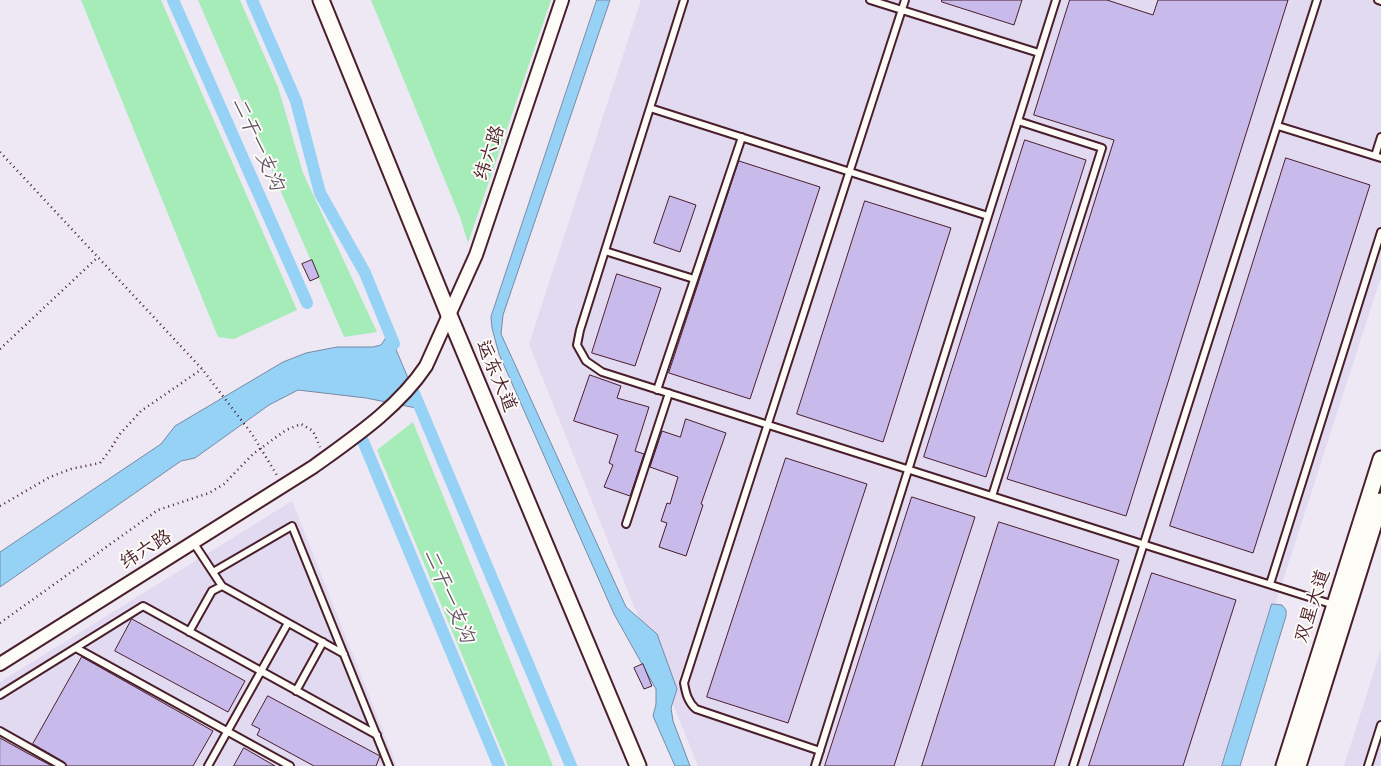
<!DOCTYPE html>
<meta charset="utf-8">
<style>
body{margin:0}
canvas{display:block;background:#ede8f3}
</style>
<canvas width="1381" height="766"></canvas>
<script>
const c = document.querySelector('canvas').getContext('2d');
c.lineJoin = 'round';
function fill(path, color) { c.fillStyle = color; c.fill(path, 'evenodd'); }
function trace(path, color, width, dash) { c.strokeStyle = color; c.lineWidth = width; c.lineCap = dash ? 'butt' : 'round'; c.setLineDash(dash || []); c.stroke(path); }
function drawText(font, color, halo, rows, align = 'center') {
  c.font = font + ' "Shantell Sans","LXGW WenKai TC",sans-serif'; c.lineWidth = 4; c.setLineDash([]); c.textBaseline = 'middle'; c.strokeStyle = halo; c.fillStyle = color; for (const [text, x, y, turn = 0] of rows) {
    c.save(); c.translate(x, y); c.rotate((+turn || 0) * Math.PI / 180); c.textAlign = isNaN(turn) ? turn : align; if (halo) c.strokeText(text, 0, 0); c.fillText(text, 0, 0); c.restore();
  }
}
fill(new Path2D(`
 M 641,0 L 1381,0 L 1381,277 L 1223,766 L 698,766 L 529,344 Z
 M 292,501 L 397,766 L 0,766 L 0,682 Z
 M 1381,649 L 1381,766 L 1344,766 Z`), '#e2daf1');
fill(new Path2D(`
 M 81,0 L 161,0 L 297,310 L 234,339 L 218,337 Z
 M 198,0 L 240,0 L 278,87 L 303,173 L 377,332 L 344,337 Z
 M 371,0 L 551,0 L 468,243 L 460,217 Z
 M 413,422 L 553,766 L 508,766 L 377,450 Z`), '#a5ecb9');
const water = new Path2D(`
 M 597,0 L 610,0 L 503,315 L 501,334 L 626,607 L 657,634 L 677,689 L 671,708 L 673,721 L 690,766 L 675,766 L 653,716 L 656,704 L 656,689 L 614,614 L 499,354 L 492,328 L 491,317 Z
 M 387,328 L 421,409 L 366,398 L 298,390 L 269,405 L 195,458 L 181,461 L 0,587 L 0,552 L 161,444 L 175,426 L 283,362 L 306,353 L 337,347 L 373,347 L 381,345 L 385,339 Z
 M 1272,604 L 1282,605 L 1286,610 L 1286,616 L 1240,766 L 1222,766 Z`);
fill(water, '#96d1f6');
trace(water, '#788aa5', 1);
trace(new Path2D(`
 M 173,0 L 307,303
 M 252,0 L 296,101 L 320,193 L 365,273 L 394,344
 M 414,393 L 571,766
 M 363,441 L 499,766`), '#96d1f6', 12);
const building = new Path2D(`
 M 942,0 L 1022,0 L 1014,25 L 942,2 Z
 M 1070,0 L 1107,0 L 1153,15 L 1158,0 L 1288,0 L 1126,516 L 1007,479 L 1114,140 L 1034,115 Z
 M 1025,140 L 1086,160 L 986,477 L 924,457 Z
 M 1286,158 L 1370,185 L 1253,553 L 1170,526 Z
 M 739,161 L 820,187 L 750,399 L 669,373 Z
 M 670,196 L 696,205 L 680,252 L 654,243 Z
 M 865,201 L 951,228 L 883,442 L 797,414 Z
 M 312,260 L 319,277 L 310,281 L 302,264 Z
 M 617,274 L 661,288 L 635,366 L 592,353 Z
 M 590,375 L 621,386 L 617,398 L 649,407 L 635,451 L 644,454 L 630,496 L 604,487 L 613,465 L 609,463 L 618,435 L 574,421 Z
 M 686,419 L 726,433 L 701,504 L 703,505 L 686,556 L 659,547 L 667,523 L 661,521 L 667,503 L 670,504 L 678,477 L 650,467 L 662,431 L 680,437 Z
 M 786,458 L 867,484 L 788,723 L 707,697 Z
 M 912,497 L 975,517 L 894,766 L 825,766 Z
 M 999,522 L 1119,560 L 1054,766 L 922,766 Z
 M 1152,573 L 1236,600 L 1183,766 L 1089,766 Z
 M 132,619 L 245,681 L 228,712 L 115,651 Z
 M 82,657 L 213,731 L 193,766 L 67,766 L 64,762 L 33,744 Z
 M 643,664 L 652,686 L 644,689 L 634,668 Z
 M 268,696 L 380,756 L 376,766 L 314,766 L 257,735 L 260,729 L 252,725 Z
 M 0,738 L 27,753 L 52,766 L 0,766 Z
 M 244,748 L 275,766 L 234,766 Z`);
fill(building, '#c8baeb');
trace(building, '#4a1f2b', 1);
const service = new Path2D(`
 M 684,0 L 580,330 L 577,345 L 586,361 L 602,372 L 1334,605
 M 870,0 L 1039,53
 M 1378,0 L 1381,1
 M 650,108 L 988,216
 M 1278,126 L 1381,158
 M 1375,156 L 1381,137
 M 605,251 L 694,279
 M 657,390 L 742,137
 M 992,496 L 1102,148 L 1018,121
 M 626,524 L 669,393
 M 193,542 L 222,586 L 344,654
 M 213,572 L 292,526 L 389,766
 M 1270,584 L 1381,232
 M 189,632 L 212,591 L 222,586
 M 76,648 L 290,766
 M 296,691 L 323,642
 M 0,695 L 143,606 L 377,735
 M 0,731 L 62,766
 M 820,751 L 696,709 C 688,702 686,694 684,683 L 905,0
 M 208,766 L 288,623
 M 815,766 L 1056,0
 M 1073,766 L 1317,0
 M 1368,766 L 1381,725`);
const minor = new Path2D(`
 M 0,664 L 313,467 C 353,438 398,408 426,366 L 476,255 L 562,0`);
const tertiary = new Path2D(`
 M 321,0 L 449,315 L 638,766
 M 1284,766 L 1381,459
 M 1298,766 L 1381,501`);
trace(service, '#4a1f2b', 10);
trace(minor, '#4a1f2b', 16);
trace(tertiary, '#4a1f2b', 19);
trace(new Path2D(`
 M 0,152 L 202,369 L 252,434 L 278,477
 M 0,349 L 98,257
 M 0,506 L 50,477 L 71,469 L 100,463 L 110,450 L 119,435 L 141,411 L 202,369
 M 0,623 L 158,510 L 209,493 L 224,484 L 253,454 L 286,430 L 301,424 L 313,431 L 320,447`), '#4a1f2b', 2.5, [1, 4]);
trace(service, '#fdfcf7', 6);
trace(minor, '#fdfcf7', 12);
trace(tertiary, '#fdfcf7', 15);
drawText('19px', '#4a1f2b', '#fdfcf7', [
 ["纬六路",490,153,-71],
 ["运东大道",496,376,67],
 ["纬六路",146,550,-32],
 ["双星大道",1313,606,-72]
]);
drawText('italic 20px', '#615468', '#fdfcf7', [
 ["二干一支沟",257,144,66],
 ["二干一支沟",448,596,67]
]);
</script>
